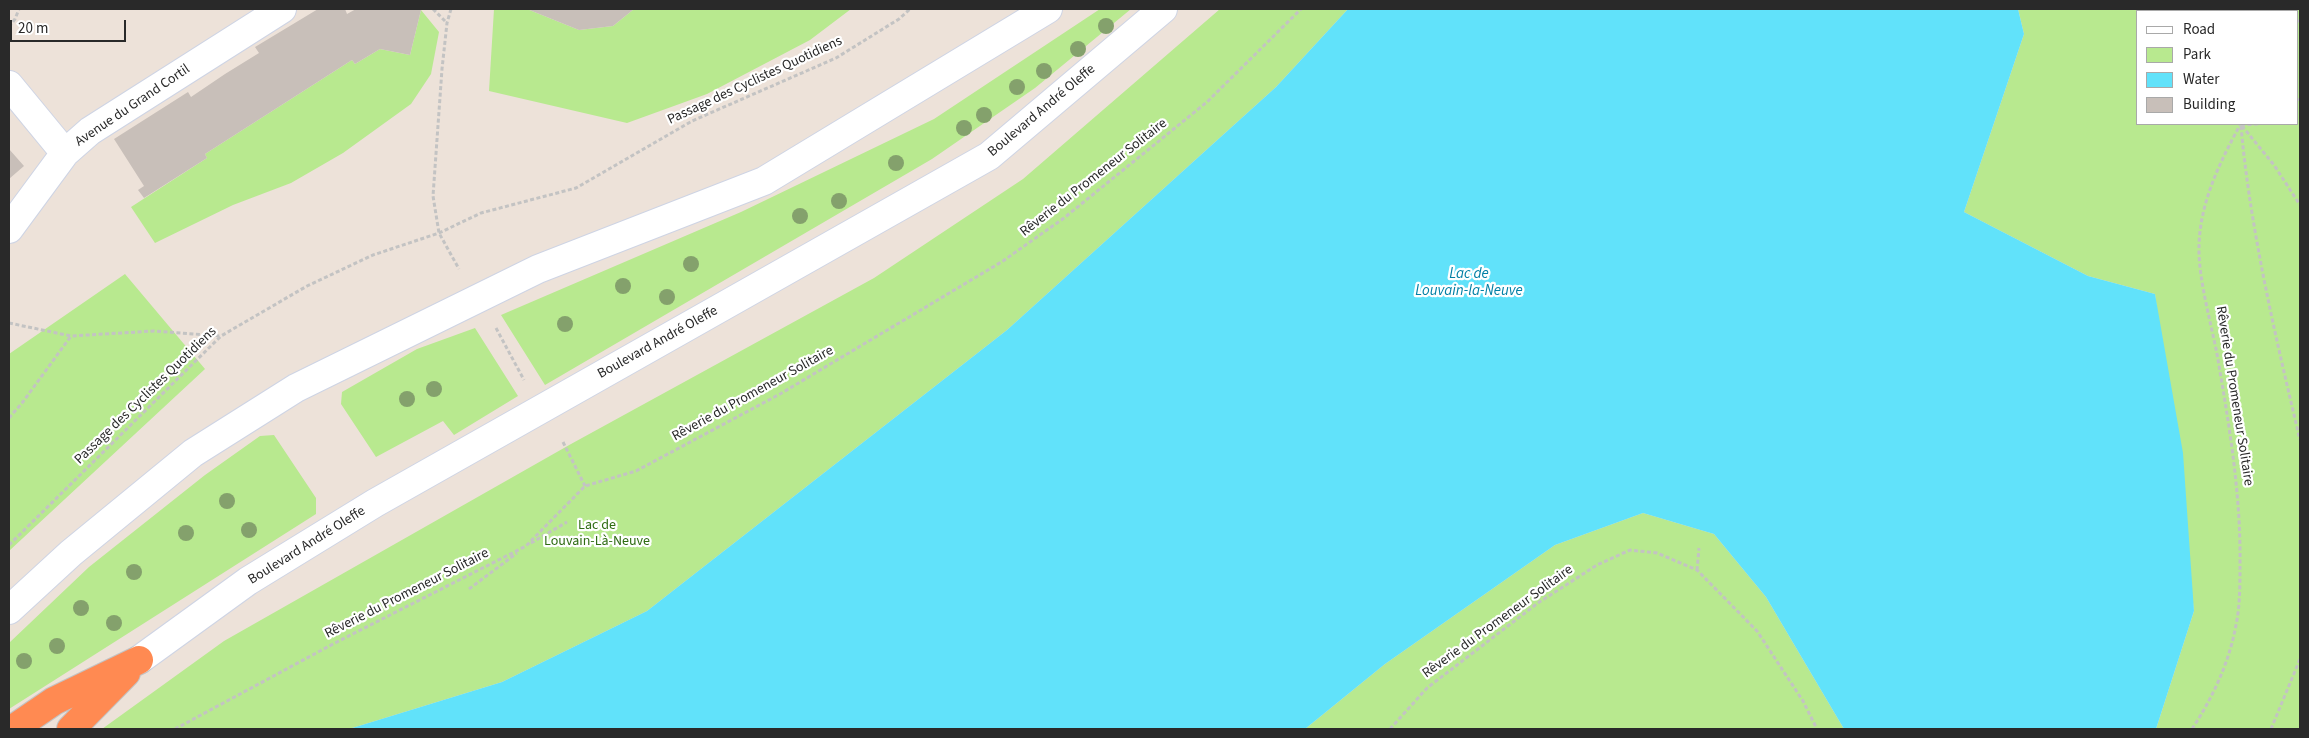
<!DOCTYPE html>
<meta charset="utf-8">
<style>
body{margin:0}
#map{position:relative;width:2309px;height:738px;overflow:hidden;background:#ede2d9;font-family:"Source Sans 3",sans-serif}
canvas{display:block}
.frame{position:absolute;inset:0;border:10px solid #292929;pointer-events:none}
.legend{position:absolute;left:2136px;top:10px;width:162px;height:115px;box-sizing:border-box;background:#fff;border:1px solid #a9a9a9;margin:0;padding:6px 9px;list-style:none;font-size:15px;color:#292929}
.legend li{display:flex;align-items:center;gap:10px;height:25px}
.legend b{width:25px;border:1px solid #a9a9a9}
.scale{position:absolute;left:10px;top:20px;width:116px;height:22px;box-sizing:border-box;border:2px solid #292929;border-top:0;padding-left:6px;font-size:15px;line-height:18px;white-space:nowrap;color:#292929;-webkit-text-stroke:4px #fff;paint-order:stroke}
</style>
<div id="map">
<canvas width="2309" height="738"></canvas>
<div class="frame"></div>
<ul class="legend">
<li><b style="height:6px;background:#fff"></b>Road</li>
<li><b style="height:14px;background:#b8e98f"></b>Park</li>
<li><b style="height:14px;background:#61e2fa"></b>Water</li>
<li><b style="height:14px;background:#c8bfb9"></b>Building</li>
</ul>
<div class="scale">20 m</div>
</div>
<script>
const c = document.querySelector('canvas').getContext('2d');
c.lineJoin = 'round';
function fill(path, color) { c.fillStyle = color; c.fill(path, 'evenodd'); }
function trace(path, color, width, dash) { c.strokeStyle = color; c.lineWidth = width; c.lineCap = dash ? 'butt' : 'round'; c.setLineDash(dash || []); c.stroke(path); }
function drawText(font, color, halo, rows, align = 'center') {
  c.font = font + ' "Source Sans 3",sans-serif'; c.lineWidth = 4.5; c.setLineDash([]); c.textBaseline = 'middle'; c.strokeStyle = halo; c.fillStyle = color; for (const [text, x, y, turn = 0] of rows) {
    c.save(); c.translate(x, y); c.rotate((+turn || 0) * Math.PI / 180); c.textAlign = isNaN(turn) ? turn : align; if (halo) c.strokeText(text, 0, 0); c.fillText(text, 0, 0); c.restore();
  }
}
fill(new Path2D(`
 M 494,9 L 527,9 L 579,30 L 613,26 L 634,9 L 851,9 L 810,40 L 707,94 L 627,123 L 489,91 Z
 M 1100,9 L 1131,9 L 1035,88 L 932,159 L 545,385 L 501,315 L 741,212 L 934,119 Z
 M 1220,9 L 1348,9 L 1276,87 L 1007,330 L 647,611 L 502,682 L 349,729 L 102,729 L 224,641 L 571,444 L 874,278 L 1023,179 Z
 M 2018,9 L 2300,9 L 2300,729 L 2156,729 L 2194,611 L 2155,294 L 2088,276 L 1964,212 L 2024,34 ZM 2138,11 L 2298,11 L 2298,124 L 2138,124 Z
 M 421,10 L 439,32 L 431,74 L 411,104 L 343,153 L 291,183 L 233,205 L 155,243 L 131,207 L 207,158 L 205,154 L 352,60 L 355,64 L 380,49 L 410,55 Z
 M 125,274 L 205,369 L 9,551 L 9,354 Z
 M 475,328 L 518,396 L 454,435 L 443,421 L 376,457 L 341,404 L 342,392 L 417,349 Z
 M 274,435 L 316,498 L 316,514 L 9,709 L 9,643 L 89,567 L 205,475 L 260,436 Z
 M 1643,513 L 1714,534 L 1766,597 L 1844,729 L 1305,729 L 1385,664 L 1555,545 Z`), '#b8e98f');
fill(new Path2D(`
 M 1348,9 L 2018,9 L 2024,34 L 1964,212 L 2088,276 L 2155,294 L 2183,453 L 2194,611 L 2156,729 L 1844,729 L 1766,597 L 1714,534 L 1643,513 L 1555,545 L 1385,664 L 1305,729 L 349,729 L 502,682 L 647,611 L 1007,330 L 1276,87 Z`), '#61e2fa');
fill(new Path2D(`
 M 318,9 L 345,9 L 347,14 L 356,9 L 421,10 L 410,55 L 380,49 L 355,64 L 352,60 L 205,154 L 207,158 L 144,198 L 138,190 L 144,186 L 114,139 L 188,92 L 191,97 L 225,74 L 259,53 L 255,47 Z
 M 527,9 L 634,9 L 613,26 L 579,30 Z
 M 9,149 L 24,166 L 9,179 Z`), '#c8bfb9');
const street = new Path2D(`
 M 9,85 L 65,153
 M 9,229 L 65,153 L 90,131 L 282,9`);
const secondary = new Path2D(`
 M 9,610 L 71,553 L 193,453 L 296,388 L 538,269 L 764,181 L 1048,9
 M 139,660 L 248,581 L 375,503 L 989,156 L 1163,9`);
const highway = new Path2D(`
 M 13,729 L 54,701 L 139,660
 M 71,729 L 126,673`);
trace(street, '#ced4e4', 30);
trace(secondary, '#ced4e4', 30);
trace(highway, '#c3c3c3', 30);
trace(new Path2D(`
 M 433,9 L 447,23
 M 451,9 L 447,23 L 442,69 L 433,196 L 439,233 L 459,269
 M 2161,9 L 2163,11
 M 2276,9 L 2281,11
 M 2298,20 L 2300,22
 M 9,27 L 15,19 L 19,9
 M 2298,100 L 2300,99
 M 2241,125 L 2258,124
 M 2241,126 C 2250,229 2276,339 2300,440
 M 2242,126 L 2274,165 L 2300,205
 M 9,323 L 71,336 L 154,331 L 221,336
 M 496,328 L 524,380
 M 9,418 L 22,403 L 71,336
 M 563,442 L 585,486
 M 531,543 L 567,522
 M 9,545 L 221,336 L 307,286 L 373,255 L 439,233 L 481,213 L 576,188 L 692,121 L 836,58 L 899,19 L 910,9
 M 1697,570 L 1699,548
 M 469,589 L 517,553
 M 175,729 L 333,644 L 526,546 L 585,486 L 636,471 L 780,394 L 1003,261 L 1064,218 L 1207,102 L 1301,9
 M 1390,729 L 1427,688 L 1538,603 L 1597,565 L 1630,550 L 1657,553 L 1697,570 L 1757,631 L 1803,701 L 1817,729
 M 2192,729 C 2213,697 2229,663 2236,625 C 2240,606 2240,585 2240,565 C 2241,494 2229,424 2217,354 C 2211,323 2198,277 2199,246 C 2200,202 2220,162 2240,125
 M 2271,729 L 2300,659`), '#c3c3c3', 3, [4, 2.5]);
trace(street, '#fff', 28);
trace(secondary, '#fff', 28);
trace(highway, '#ff8a52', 28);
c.fillStyle = '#84a16c';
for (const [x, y] of [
 [1106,26],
 [1078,49],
 [1044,71],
 [1017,87],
 [984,115],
 [964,128],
 [896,163],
 [839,201],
 [800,216],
 [691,264],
 [623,286],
 [667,297],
 [565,324],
 [434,389],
 [407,399],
 [227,501],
 [249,530],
 [186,533],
 [134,572],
 [81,608],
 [114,623],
 [57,646],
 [24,661]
]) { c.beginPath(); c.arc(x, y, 8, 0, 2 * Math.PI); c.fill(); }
drawText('14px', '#292929', '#fff', [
 ["Passage des Cyclistes Quotidiens",755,81,-25],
 ["Avenue du Grand Cortil",133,106,-34],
 ["Boulevard André Oleffe",1042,111,-40],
 ["Rêverie du Promeneur Solitaire",1094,178,-38],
 ["Boulevard André Oleffe",658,343,-29],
 ["Rêverie du Promeneur Solitaire",753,394,-29],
 ["Passage des Cyclistes Quotidiens",146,396,-44],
 ["Rêverie du Promeneur Solitaire",2234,396,81],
 ["Boulevard André Oleffe",307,546,-32],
 ["Rêverie du Promeneur Solitaire",407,594,-27],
 ["Rêverie du Promeneur Solitaire",1498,622,-36]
]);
drawText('14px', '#2f6c13', '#fff', [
 ["Lac de",597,526],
 ["Louvain-Là-Neuve",597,542]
]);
drawText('italic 15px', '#017fa5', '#fff', [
 ["Lac de",1469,275],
 ["Louvain-la-Neuve",1469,292]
]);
</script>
